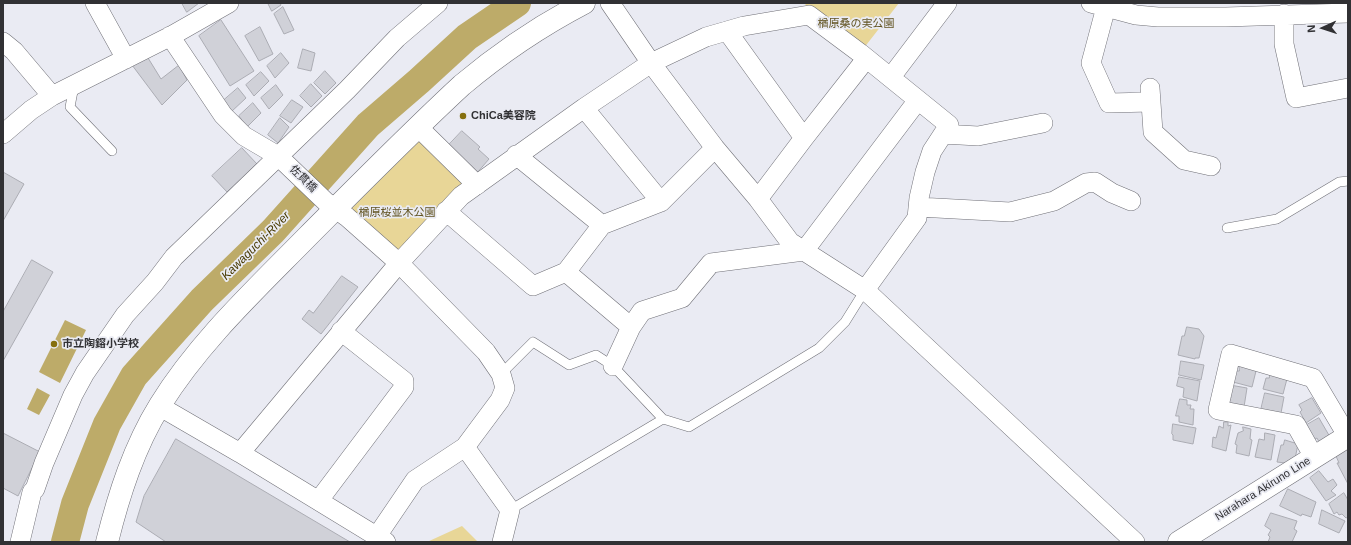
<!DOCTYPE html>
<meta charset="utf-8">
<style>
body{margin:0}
#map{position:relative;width:1351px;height:545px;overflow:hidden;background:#eaebf3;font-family:Arial,sans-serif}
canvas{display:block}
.frame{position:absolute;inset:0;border:4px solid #313134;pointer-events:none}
.north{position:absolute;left:1303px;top:8px;width:40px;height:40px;-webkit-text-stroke:3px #eaebf3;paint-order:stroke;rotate:267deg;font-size:11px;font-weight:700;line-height:16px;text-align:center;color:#313134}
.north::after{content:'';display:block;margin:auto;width:14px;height:18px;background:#313134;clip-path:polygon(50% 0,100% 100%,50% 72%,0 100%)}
</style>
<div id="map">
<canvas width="1351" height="545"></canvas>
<div class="frame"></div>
<div class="north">N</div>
</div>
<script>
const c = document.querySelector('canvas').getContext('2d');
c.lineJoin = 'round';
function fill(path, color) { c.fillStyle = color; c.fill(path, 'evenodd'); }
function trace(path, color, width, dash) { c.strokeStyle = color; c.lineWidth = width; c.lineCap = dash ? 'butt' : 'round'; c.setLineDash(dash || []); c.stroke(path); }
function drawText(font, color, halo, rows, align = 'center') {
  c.font = font + ' Arial,"Noto Sans JP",sans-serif'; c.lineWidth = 3.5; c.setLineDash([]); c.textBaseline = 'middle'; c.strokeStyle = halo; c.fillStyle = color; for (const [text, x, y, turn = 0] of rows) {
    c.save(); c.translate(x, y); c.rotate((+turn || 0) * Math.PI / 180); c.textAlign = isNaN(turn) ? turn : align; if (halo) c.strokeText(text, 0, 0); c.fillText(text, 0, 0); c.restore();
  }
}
fill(new Path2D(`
 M 805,3 L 899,3 L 860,53 L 809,15 Z
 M 425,135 L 477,185 L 399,263 L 351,212 L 352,208 Z
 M 462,526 L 478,542 L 427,542 Z`), '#e8d697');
fill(new Path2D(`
 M 65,320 L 86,330 L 60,383 L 39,372 Z
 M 37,388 L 50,395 L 39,415 L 27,409 Z`), '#bdab69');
trace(new Path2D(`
 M 65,542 L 75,504 L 107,424 L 134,376 L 202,300 L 273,231 L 368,125 L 419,81 L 467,37 L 517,3`), '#bdab69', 28);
const building = new Path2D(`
 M 182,3 L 199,3 L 187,12 Z
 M 268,3 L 280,3 L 281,5 L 272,11 Z
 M 283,7 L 294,30 L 284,34 L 274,14 Z
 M 221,20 L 254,71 L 230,86 L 199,36 Z
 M 260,27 L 273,54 L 259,61 L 245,36 Z
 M 303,49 L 315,53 L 311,71 L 298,68 Z
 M 145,53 L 161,79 L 179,65 L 187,80 L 162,105 L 132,65 Z
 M 281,53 L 289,63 L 275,78 L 267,66 Z
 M 325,71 L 336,83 L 325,94 L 314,83 Z
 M 261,72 L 269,81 L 254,96 L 246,85 Z
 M 311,84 L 322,96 L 311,107 L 300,96 Z
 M 276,85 L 283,95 L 269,109 L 261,98 Z
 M 238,88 L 246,98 L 231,112 L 223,101 Z
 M 292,100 L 303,107 L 291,123 L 280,116 Z
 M 253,103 L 261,113 L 247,127 L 239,116 Z
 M 280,118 L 289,127 L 278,143 L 268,135 Z
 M 462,131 L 480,147 L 478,149 L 489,159 L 476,174 L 447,147 Z
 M 242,148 L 257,164 L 227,192 L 212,176 Z
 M 3,172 L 24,184 L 3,221 Z
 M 32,260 L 53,272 L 3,361 L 3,312 Z
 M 342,276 L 358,287 L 321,334 L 302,319 L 309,310 L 313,313 Z
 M 1187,327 L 1199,329 L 1204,336 L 1199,358 L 1195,358 L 1195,359 L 1178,355 L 1182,336 L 1184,336 Z
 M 1181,361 L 1204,365 L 1201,380 L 1179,375 Z
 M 1239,364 L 1257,367 L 1252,387 L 1233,382 L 1235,371 L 1239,371 Z
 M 1270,372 L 1288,375 L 1283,394 L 1263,389 L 1266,378 L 1269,378 Z
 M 1179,377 L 1200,381 L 1197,401 L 1183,397 L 1184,388 L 1177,386 Z
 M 1230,385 L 1247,388 L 1244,407 L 1228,404 L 1231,397 L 1227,395 Z
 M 1265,393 L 1284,397 L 1281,413 L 1261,410 Z
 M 1312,398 L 1321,413 L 1306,423 L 1300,412 L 1302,410 L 1299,405 Z
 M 1180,399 L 1187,400 L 1187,405 L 1191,405 L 1190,409 L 1194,409 L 1193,425 L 1179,422 L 1179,416 L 1176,416 Z
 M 1319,418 L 1330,437 L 1319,442 L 1317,438 L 1313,440 L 1305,426 Z
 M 1224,422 L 1228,422 L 1228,426 L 1231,425 L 1226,451 L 1212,447 L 1213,437 L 1216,438 L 1219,426 L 1223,428 Z
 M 1173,424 L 1196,428 L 1193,444 L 1173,440 L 1173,435 L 1172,434 Z
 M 1243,427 L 1251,429 L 1250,439 L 1252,440 L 1249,456 L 1236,453 L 1237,445 L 1235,444 L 1238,433 L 1243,431 Z
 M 3,433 L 40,452 L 18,496 L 3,488 Z
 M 1265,433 L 1275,435 L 1271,460 L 1255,457 L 1259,439 L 1264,440 Z
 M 176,439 L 350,542 L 166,542 L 136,522 L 144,496 Z
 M 1285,440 L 1298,444 L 1294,464 L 1277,462 L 1281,445 L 1283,445 Z
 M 1348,447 L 1348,484 L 1337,463 L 1339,463 L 1336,456 Z
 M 1319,471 L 1328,482 L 1333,479 L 1337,485 L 1331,491 L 1336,495 L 1326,501 L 1310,478 Z
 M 1288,489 L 1316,502 L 1311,517 L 1302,514 L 1301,516 L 1280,506 Z
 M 1344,493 L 1348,500 L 1348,517 L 1346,518 L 1342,514 L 1339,515 L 1337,512 L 1334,514 L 1329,504 Z
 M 1322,510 L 1345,521 L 1339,533 L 1319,524 Z
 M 1271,513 L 1297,521 L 1294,529 L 1297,531 L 1292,542 L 1268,542 L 1270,537 L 1268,535 L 1271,530 L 1265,526 Z`);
fill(building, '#d0d1d8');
trace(building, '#abacb3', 1);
const service = new Path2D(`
 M 74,86 L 70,107 L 112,151
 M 1227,228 L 1277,219 L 1339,182 L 1348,181
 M 501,374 L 533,342 L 569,365 L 596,355 L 613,366 L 663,419 L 689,427 L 819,348 L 845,322 L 865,290
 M 510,510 L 663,419`);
const minor = new Path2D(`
 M 95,3 L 126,59
 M 610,3 L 651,63 L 715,148 L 758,199 L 790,242 L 865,290 L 1135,542
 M 1091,3 L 1136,15 L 1158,17 L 1226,17 L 1348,13
 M 1106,7 L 1091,63 L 1109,103 L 1151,102
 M 1284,14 L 1284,44 L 1296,98 L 1348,88
 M 727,31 L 804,138
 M 170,36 L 223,115 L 244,136 L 278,156 L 326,202 L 347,217 L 399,263 L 486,352 L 501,374 L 505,388 L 500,400 L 465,447 L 510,510 L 502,542
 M 3,42 L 14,51 L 52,96
 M 891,77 L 947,3
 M 1150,88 L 1153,132 L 1184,160 L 1211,166
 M 584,108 L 661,202
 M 418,127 L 477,185
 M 3,134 L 31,110 L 52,96 L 171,36 L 229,3
 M 943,134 L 978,136 L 1043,123
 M 516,155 L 602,225
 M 758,199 L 804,138 L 866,59
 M 918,207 L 1010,212 L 1054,201 L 1086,183 L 1095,182 L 1112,193 L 1131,201
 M 446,211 L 533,286 L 566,272 L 602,225 L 661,202 L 715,148
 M 566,272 L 631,327
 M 613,366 L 631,327 L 642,311 L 682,298 L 711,263 L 804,251 L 918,100
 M 159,406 L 240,453 L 399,263 L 461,196 L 584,108 L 651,63 L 706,37 L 744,26 L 809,15 L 860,53 L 949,125 L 932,151 L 925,172 L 919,198 L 917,218 L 865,290
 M 240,453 L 386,542
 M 1314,457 L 1296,425 L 1218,410 L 1231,354 L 1313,378 L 1348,437
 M 319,500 L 404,387 L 404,381 L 341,331
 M 377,536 L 415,480 L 465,447
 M 20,542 L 32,492 L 35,489 L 44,463 L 73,395 L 85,373 L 125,315 L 155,282 L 174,257 L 347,90 L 397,38 L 438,3`);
const tertiary = new Path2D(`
 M 107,542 C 119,494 134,447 160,405 C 199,342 255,290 307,237 C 358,186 409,134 462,85 C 500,53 540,26 584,3`);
const secondary = new Path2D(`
 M 1179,542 L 1348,436`);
trace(service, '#707077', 10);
trace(minor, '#707077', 20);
trace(tertiary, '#707077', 23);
trace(secondary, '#707077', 23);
trace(service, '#fff', 9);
trace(minor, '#fff', 19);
trace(tertiary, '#fff', 22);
trace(secondary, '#fff', 22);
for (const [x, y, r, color] of [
 [463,116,4,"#86700f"],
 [54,344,4,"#86700f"]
]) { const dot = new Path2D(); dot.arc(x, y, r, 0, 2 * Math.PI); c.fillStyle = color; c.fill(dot); trace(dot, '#eaebf3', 1.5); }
drawText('11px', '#625422', '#eaebf3', [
 ["楢原桑の実公園",856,24],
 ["楢原桜並木公園",397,213]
]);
drawText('bold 11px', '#313134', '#eaebf3', [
 ["ChiCa美容院",471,116],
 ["市立陶鎔小学校",62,344]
], 'left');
drawText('11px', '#313134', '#eaebf3', [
 ["佐貫橋",303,179,44],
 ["Narahara Akiruno Line",1263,489,-32]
]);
drawText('italic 12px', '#483a02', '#eaebf3', [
 ["Kawaguchi-River",256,246,-45]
]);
</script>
